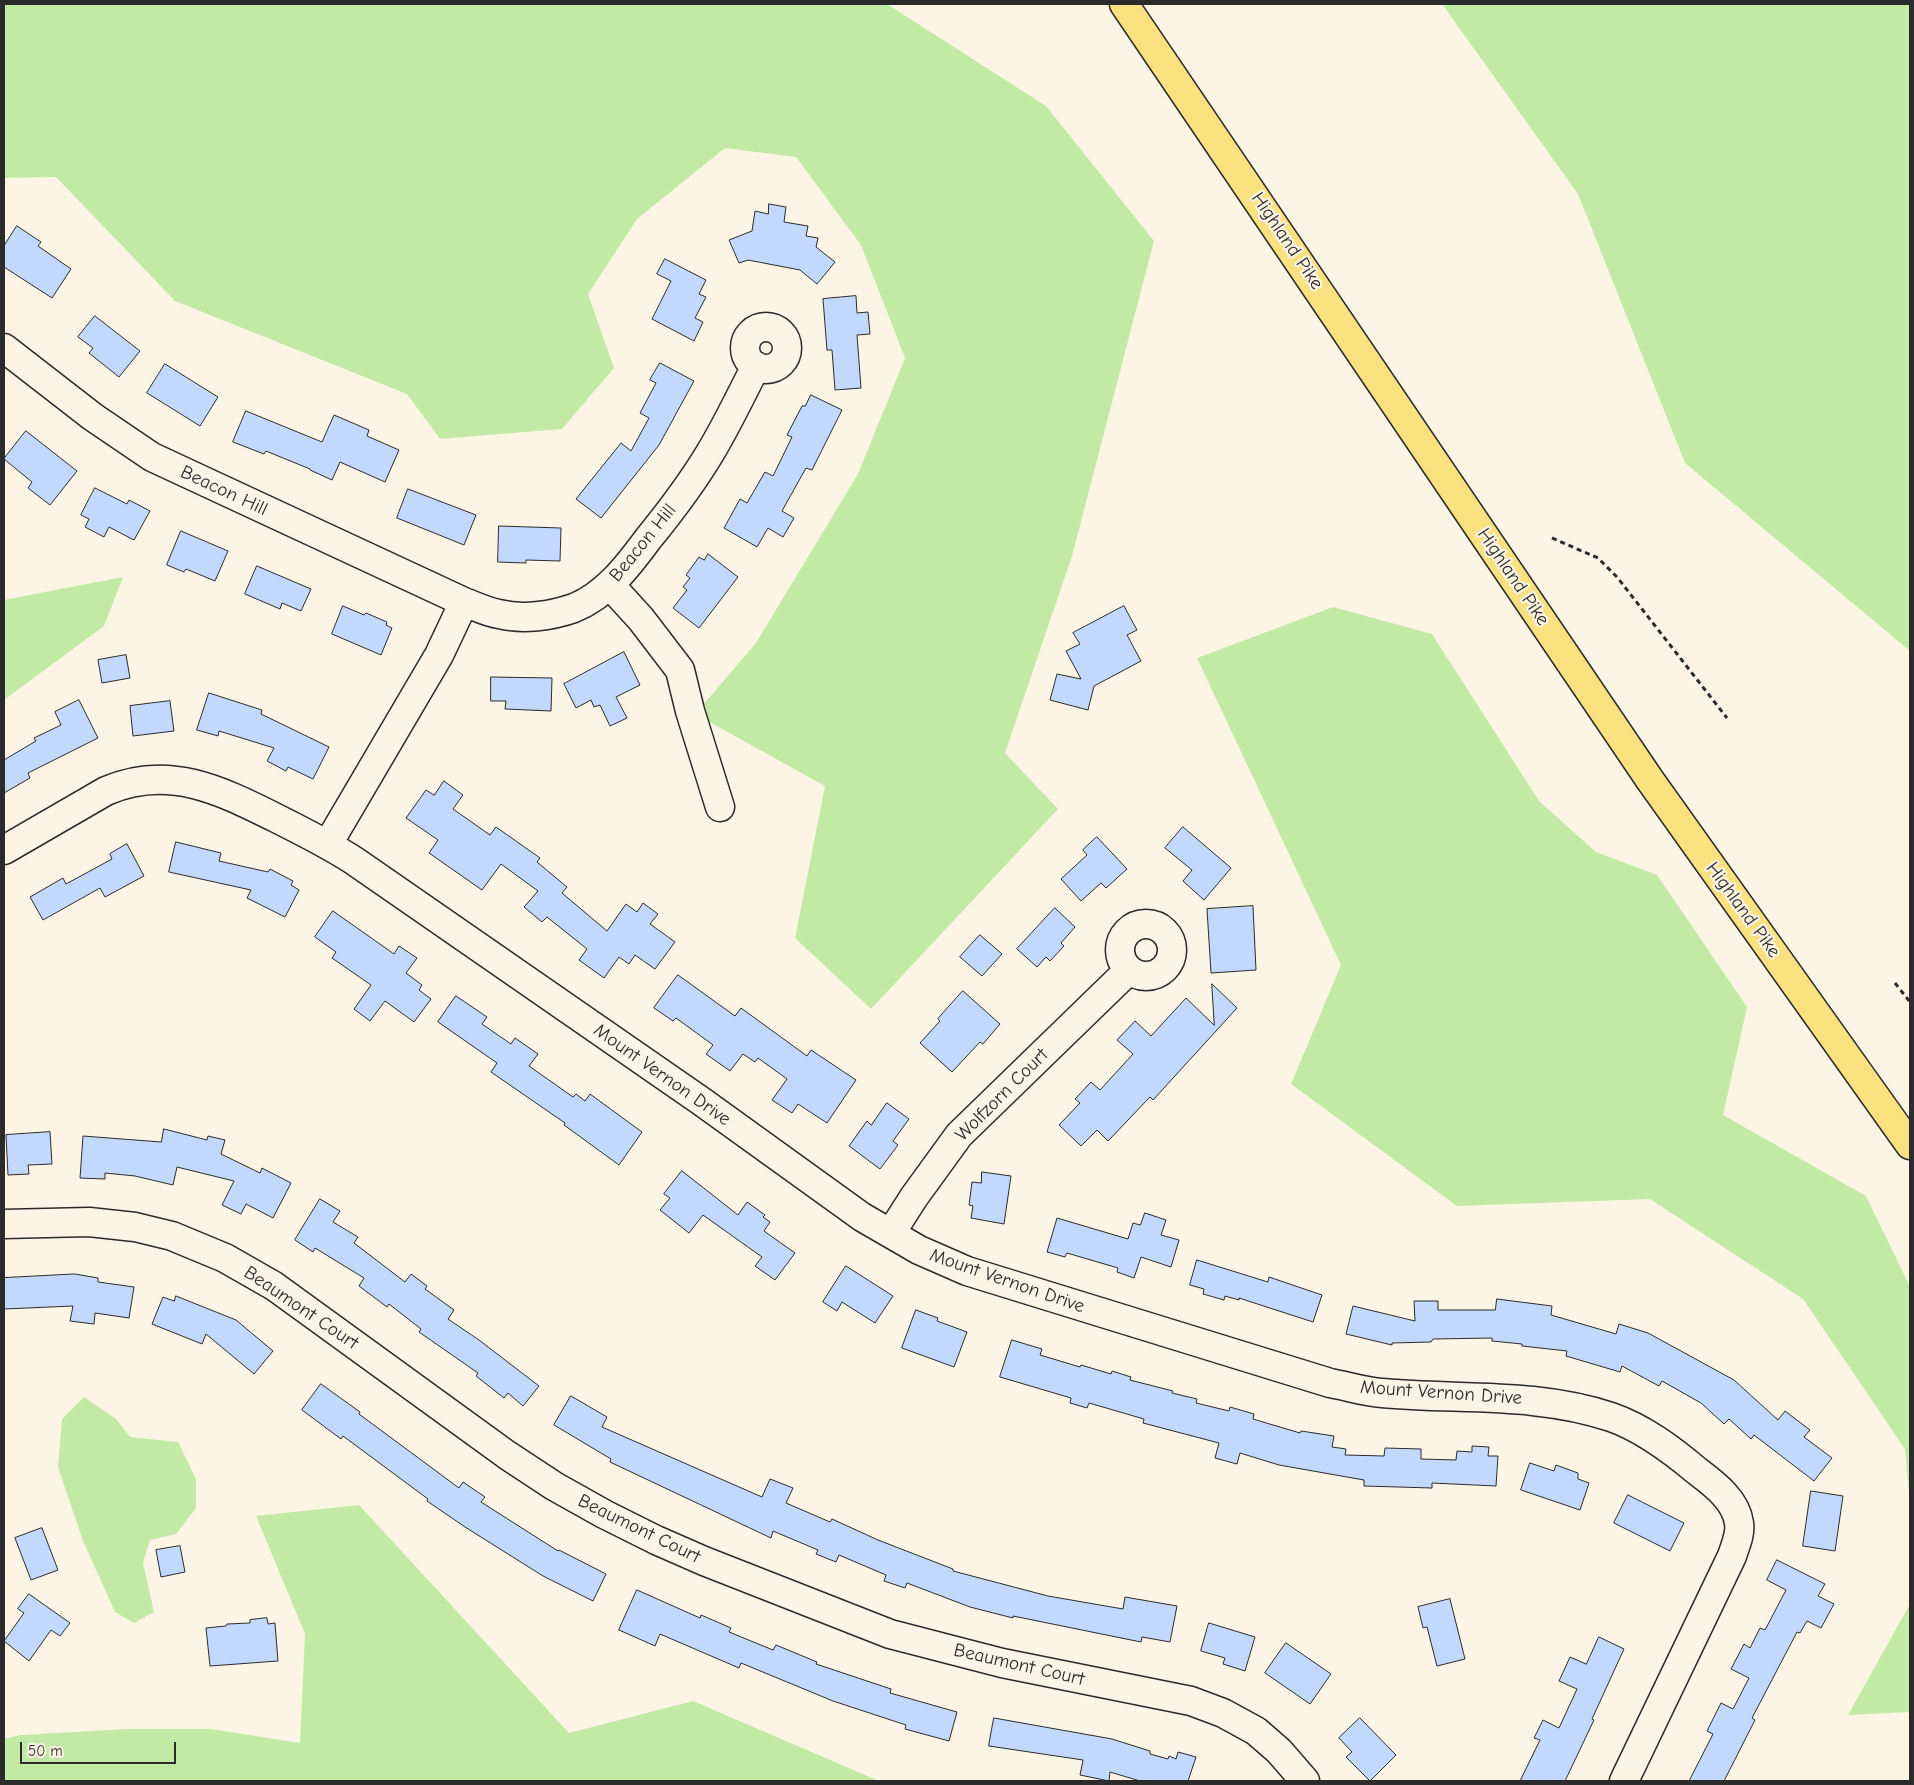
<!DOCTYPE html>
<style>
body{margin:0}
#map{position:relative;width:1914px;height:1785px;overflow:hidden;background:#fcf5e5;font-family:"Comic Neue",sans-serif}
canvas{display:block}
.frame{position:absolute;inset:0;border:5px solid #2b2b2b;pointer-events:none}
.scale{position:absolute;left:20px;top:1742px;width:156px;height:22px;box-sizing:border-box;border:2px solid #2b2b2b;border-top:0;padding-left:6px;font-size:15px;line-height:18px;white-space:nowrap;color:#2b2b2b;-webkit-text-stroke:4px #fcf5e5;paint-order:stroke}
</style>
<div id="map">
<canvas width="1914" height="1785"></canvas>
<div class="frame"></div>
<div class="scale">50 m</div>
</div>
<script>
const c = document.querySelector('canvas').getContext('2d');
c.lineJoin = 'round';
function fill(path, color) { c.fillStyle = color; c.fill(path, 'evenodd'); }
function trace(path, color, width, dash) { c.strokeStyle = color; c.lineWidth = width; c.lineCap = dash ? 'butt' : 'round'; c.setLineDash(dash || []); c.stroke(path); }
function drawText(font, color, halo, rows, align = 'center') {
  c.font = font + ' "Comic Neue",sans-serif'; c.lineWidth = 4.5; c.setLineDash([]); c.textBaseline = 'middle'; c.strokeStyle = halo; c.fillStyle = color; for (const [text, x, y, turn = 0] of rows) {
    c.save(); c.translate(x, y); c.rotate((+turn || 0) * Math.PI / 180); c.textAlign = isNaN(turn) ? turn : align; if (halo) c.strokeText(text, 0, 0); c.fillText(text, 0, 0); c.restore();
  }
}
fill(new Path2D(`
 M 4,4 L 887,4 L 1046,106 L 1154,241 L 1072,556 L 1005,753 L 1058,809 L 871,1009 L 795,938 L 825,786 L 695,714 L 756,643 L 858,474 L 905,358 L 861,245 L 796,157 L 725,148 L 637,219 L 588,294 L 614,368 L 562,429 L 440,439 L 407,394 L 175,301 L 56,177 L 4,178 Z
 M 1442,4 L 1910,4 L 1910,651 L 1685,463 L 1578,194 Z
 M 123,577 L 104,626 L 4,700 L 4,600 Z
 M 1333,607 L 1432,634 L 1539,801 L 1596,852 L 1657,875 L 1747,1007 L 1723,1115 L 1866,1196 L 1910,1287 L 1910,1504 L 1905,1449 L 1803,1299 L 1650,1199 L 1457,1206 L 1291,1084 L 1341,965 L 1197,658 Z
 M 84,1397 L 116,1419 L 130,1437 L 178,1442 L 196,1479 L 196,1508 L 176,1534 L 150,1540 L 143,1563 L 154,1612 L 134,1623 L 115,1612 L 83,1541 L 58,1467 L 62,1419 Z
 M 359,1505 L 569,1733 L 693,1701 L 879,1781 L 4,1781 L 4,1739 L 21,1735 L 126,1729 L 211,1729 L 300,1743 L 305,1634 L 256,1516 Z
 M 1910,1604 L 1910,1712 L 1848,1715 Z`), '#c2eaa5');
const building = new Path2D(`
 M 769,204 L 786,207 L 784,222 L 808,226 L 806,236 L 818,238 L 816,247 L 835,262 L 817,284 L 800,270 L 748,260 L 739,263 L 729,240 L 752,231 L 755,211 L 768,214 Z
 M 17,226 L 41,242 L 38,246 L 71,269 L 52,298 L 4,267 L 4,246 Z
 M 665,259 L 706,280 L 699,294 L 706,297 L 695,318 L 703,322 L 694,341 L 652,319 L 671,281 L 657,274 Z
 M 856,296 L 857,313 L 868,312 L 870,334 L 857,335 L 861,388 L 835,390 L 832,350 L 827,350 L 823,299 Z
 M 95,316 L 140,351 L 119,377 L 89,353 L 93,348 L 78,337 Z
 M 660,363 L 694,381 L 659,445 L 601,518 L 576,499 L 621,443 L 631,451 L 649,418 L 640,413 L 656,383 L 650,380 Z
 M 165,364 L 218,397 L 200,426 L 147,393 Z
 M 811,395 L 842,410 L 812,470 L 806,468 L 782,511 L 794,518 L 783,537 L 768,528 L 757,547 L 724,528 L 740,499 L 747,503 L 765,472 L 773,476 L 792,437 L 787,435 L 802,406 L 805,406 Z
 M 246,411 L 322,442 L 334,415 L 369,430 L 367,436 L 399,450 L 385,482 L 340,462 L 332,480 L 310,470 L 310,469 L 266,451 L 264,454 L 233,442 Z
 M 26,431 L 77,471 L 50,505 L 28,488 L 32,482 L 4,459 Z
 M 95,488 L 127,504 L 129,500 L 150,511 L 134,540 L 109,527 L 104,537 L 85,527 L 89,519 L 81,515 Z
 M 408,489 L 476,515 L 464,545 L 397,518 Z
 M 499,526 L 561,528 L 560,561 L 526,560 L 526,563 L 498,562 Z
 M 181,531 L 228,551 L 215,581 L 186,569 L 184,572 L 167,565 Z
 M 708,554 L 738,577 L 699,628 L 673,608 L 687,590 L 683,587 L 690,578 L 686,575 L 699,557 L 704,560 Z
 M 257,566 L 311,589 L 301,611 L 282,603 L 280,609 L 245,594 Z
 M 343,606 L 364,615 L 366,613 L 387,622 L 386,625 L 392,628 L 381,655 L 332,634 Z
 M 1124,606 L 1137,630 L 1127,635 L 1141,661 L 1094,686 L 1088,710 L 1050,700 L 1057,674 L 1081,679 L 1066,651 L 1080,644 L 1073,633 Z
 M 624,652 L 640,685 L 616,697 L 627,718 L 610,726 L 600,705 L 594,707 L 591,700 L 576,708 L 564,684 Z
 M 126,655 L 130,678 L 102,683 L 98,660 Z
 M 491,677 L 552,678 L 551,711 L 505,709 L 506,701 L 491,701 Z
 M 209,693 L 262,710 L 261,714 L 329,747 L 313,779 L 288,767 L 286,771 L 267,761 L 274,748 L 219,731 L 218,736 L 197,730 Z
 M 79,700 L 98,738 L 28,773 L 30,778 L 4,793 L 4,760 L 36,741 L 34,738 L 61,725 L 55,712 Z
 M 170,701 L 174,731 L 133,736 L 130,706 Z
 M 444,781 L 463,795 L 453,809 L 490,835 L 496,827 L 540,858 L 537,862 L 567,887 L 562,893 L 607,931 L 626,904 L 637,912 L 643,903 L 658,914 L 650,924 L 675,942 L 655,969 L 635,955 L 629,964 L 619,957 L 604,978 L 579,960 L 587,949 L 547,917 L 542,922 L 524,907 L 538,891 L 501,864 L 482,890 L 429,853 L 438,840 L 406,818 L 426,790 L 434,795 Z
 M 1183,827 L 1231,868 L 1204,900 L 1183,881 L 1192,870 L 1165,848 Z
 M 1097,837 L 1127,869 L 1106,888 L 1101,883 L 1081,901 L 1061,879 L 1087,855 L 1083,850 Z
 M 176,842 L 221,853 L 219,861 L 268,872 L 270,869 L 293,881 L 291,885 L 299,890 L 285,917 L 247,898 L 251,890 L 169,872 Z
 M 127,844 L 144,876 L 105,897 L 100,888 L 43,920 L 30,897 L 63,878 L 66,884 L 112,859 L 110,854 Z
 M 1253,906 L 1256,970 L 1211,973 L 1207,909 Z
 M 1055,908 L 1075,927 L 1061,943 L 1064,946 L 1050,961 L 1046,957 L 1037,967 L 1017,949 Z
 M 333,911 L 394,954 L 399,946 L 417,958 L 406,973 L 422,985 L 419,990 L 431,999 L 414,1022 L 385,1001 L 370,1021 L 354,1009 L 371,985 L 332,958 L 336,952 L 315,937 Z
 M 980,935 L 1002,954 L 982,976 L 960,957 Z
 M 678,975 L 735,1016 L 741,1008 L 807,1056 L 811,1050 L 856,1080 L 827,1123 L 798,1104 L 792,1113 L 772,1100 L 787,1079 L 758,1058 L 755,1062 L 743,1054 L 730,1071 L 706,1054 L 713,1045 L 676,1018 L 673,1021 L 654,1008 Z
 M 1212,984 L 1237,1008 L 1153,1100 L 1150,1097 L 1108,1141 L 1097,1130 L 1081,1146 L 1059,1125 L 1080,1103 L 1075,1099 L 1091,1082 L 1100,1090 L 1133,1054 L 1117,1040 L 1135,1021 L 1151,1036 L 1186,998 L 1214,1025 Z
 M 963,991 L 1000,1024 L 983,1044 L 980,1042 L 952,1072 L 920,1043 L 940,1021 L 938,1019 Z
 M 456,996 L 487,1017 L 482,1024 L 511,1044 L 515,1038 L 538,1054 L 529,1066 L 573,1097 L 576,1094 L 585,1101 L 590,1094 L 642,1132 L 619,1165 L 564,1125 L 565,1123 L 491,1072 L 497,1063 L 438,1022 Z
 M 887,1103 L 909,1119 L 893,1141 L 898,1145 L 880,1169 L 849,1146 L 867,1121 L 871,1125 Z
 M 164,1129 L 207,1140 L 208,1136 L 225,1140 L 221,1154 L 260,1173 L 262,1168 L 291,1183 L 273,1218 L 246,1204 L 241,1214 L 222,1205 L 234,1181 L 177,1167 L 173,1185 L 135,1176 L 105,1173 L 105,1179 L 80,1178 L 83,1136 L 161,1142 Z
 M 50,1132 L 52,1164 L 28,1165 L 29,1174 L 8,1175 L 6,1135 Z
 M 682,1171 L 738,1215 L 747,1202 L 765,1215 L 763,1217 L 770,1222 L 764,1231 L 795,1253 L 775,1280 L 755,1266 L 762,1257 L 703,1215 L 689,1233 L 660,1210 L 670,1198 L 664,1194 Z
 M 982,1172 L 1011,1176 L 1004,1224 L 971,1218 L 973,1206 L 969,1205 L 972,1182 L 981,1183 Z
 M 320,1199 L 340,1211 L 333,1222 L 358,1237 L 354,1243 L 405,1282 L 411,1274 L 427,1286 L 425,1289 L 454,1310 L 448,1319 L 479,1340 L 539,1386 L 523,1406 L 508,1393 L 504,1398 L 476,1376 L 478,1373 L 419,1332 L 421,1329 L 389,1304 L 387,1307 L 359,1286 L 364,1278 L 315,1248 L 313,1252 L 295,1240 Z
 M 1145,1213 L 1166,1220 L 1161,1235 L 1179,1240 L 1171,1267 L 1141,1257 L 1134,1278 L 1117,1272 L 1118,1268 L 1067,1253 L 1065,1257 L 1047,1252 L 1057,1218 L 1128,1239 L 1133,1223 L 1140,1225 Z
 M 1197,1260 L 1268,1282 L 1269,1277 L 1322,1295 L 1313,1322 L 1239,1298 L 1239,1300 L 1225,1296 L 1224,1300 L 1203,1294 L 1204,1289 L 1190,1285 Z
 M 846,1266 L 893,1296 L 875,1323 L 842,1302 L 837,1311 L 823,1302 Z
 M 75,1274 L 98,1278 L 98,1282 L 134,1287 L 129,1318 L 95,1313 L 94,1324 L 70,1321 L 73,1306 L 4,1309 L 4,1278 Z
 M 176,1296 L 236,1320 L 273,1351 L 254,1374 L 206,1334 L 202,1344 L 152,1324 L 163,1297 L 174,1301 Z
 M 1497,1299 L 1552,1306 L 1551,1315 L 1616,1334 L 1619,1324 L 1648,1333 L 1734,1380 L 1778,1420 L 1785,1411 L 1810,1430 L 1804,1437 L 1832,1458 L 1814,1481 L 1754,1435 L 1751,1439 L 1729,1419 L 1724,1424 L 1701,1403 L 1662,1381 L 1659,1386 L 1622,1366 L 1620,1372 L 1566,1356 L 1567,1351 L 1522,1346 L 1522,1344 L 1492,1341 L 1492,1338 L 1433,1339 L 1431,1342 L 1392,1343 L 1392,1345 L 1346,1334 L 1353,1306 L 1415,1321 L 1414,1301 L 1438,1301 L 1438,1310 L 1495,1310 Z
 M 916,1310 L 938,1318 L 937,1321 L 967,1332 L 954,1367 L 902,1348 Z
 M 1012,1340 L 1042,1349 L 1040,1355 L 1080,1367 L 1081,1365 L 1111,1374 L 1112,1371 L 1131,1377 L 1130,1380 L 1173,1391 L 1172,1393 L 1197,1399 L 1196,1403 L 1229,1411 L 1230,1407 L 1254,1414 L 1253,1419 L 1300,1433 L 1301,1431 L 1334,1436 L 1332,1447 L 1346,1449 L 1345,1455 L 1384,1456 L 1385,1448 L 1421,1449 L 1421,1459 L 1456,1460 L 1457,1451 L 1472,1452 L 1472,1446 L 1489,1447 L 1488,1456 L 1498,1456 L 1496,1486 L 1432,1483 L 1432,1488 L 1364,1486 L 1364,1480 L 1279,1465 L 1240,1453 L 1237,1464 L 1215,1458 L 1219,1443 L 1143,1423 L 1144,1419 L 1089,1403 L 1087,1408 L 1070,1403 L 1071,1398 L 1000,1377 Z
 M 321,1384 L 360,1412 L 359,1414 L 459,1488 L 463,1482 L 485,1497 L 481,1502 L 558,1551 L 559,1550 L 606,1574 L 593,1601 L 543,1576 L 465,1527 L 427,1501 L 428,1499 L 343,1436 L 341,1439 L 302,1410 Z
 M 571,1396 L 607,1417 L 602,1427 L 762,1497 L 770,1479 L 793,1488 L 786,1503 L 830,1522 L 832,1519 L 878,1540 L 953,1569 L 953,1571 L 1048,1596 L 1123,1609 L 1125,1597 L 1177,1606 L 1170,1642 L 1142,1637 L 1141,1642 L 1013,1616 L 1013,1618 L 970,1607 L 907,1583 L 905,1588 L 884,1581 L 886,1575 L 839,1555 L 836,1562 L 816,1554 L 818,1550 L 773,1531 L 771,1538 L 610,1462 L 611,1459 L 554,1425 Z
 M 1530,1463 L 1554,1471 L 1556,1465 L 1578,1473 L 1578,1479 L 1589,1483 L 1580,1510 L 1521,1490 Z
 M 1811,1491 L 1843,1496 L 1835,1551 L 1803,1546 Z
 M 1628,1495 L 1684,1523 L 1670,1551 L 1614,1523 Z
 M 42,1528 L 58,1570 L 31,1580 L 15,1538 Z
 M 180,1546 L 185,1572 L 161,1577 L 156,1550 Z
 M 1777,1560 L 1825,1584 L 1818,1596 L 1834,1604 L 1821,1628 L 1807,1621 L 1800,1633 L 1797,1632 L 1752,1718 L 1755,1720 L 1724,1781 L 1689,1781 L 1713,1734 L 1707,1731 L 1721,1703 L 1733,1709 L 1749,1678 L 1731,1669 L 1744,1644 L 1750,1648 L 1760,1628 L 1765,1630 L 1786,1590 L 1767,1580 Z
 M 637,1590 L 700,1618 L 701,1615 L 731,1628 L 729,1632 L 773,1650 L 776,1645 L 817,1662 L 816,1664 L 891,1689 L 890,1693 L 957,1712 L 949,1741 L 905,1729 L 906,1725 L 833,1701 L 741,1663 L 739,1668 L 660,1634 L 655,1646 L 619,1630 Z
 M 29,1594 L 70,1623 L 60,1636 L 51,1630 L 29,1661 L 4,1641 L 24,1613 L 18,1609 Z
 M 1450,1599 L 1465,1659 L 1437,1666 L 1427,1627 L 1423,1628 L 1418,1607 Z
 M 267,1618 L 268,1624 L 275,1623 L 278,1661 L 210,1666 L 206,1628 L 226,1626 L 227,1624 L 250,1623 L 250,1620 Z
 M 1209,1623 L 1255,1637 L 1245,1671 L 1223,1664 L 1225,1658 L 1201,1651 Z
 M 1599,1637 L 1624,1649 L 1592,1719 L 1594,1720 L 1565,1781 L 1520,1781 L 1540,1740 L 1534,1738 L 1543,1720 L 1559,1728 L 1577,1689 L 1559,1681 L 1570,1657 L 1586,1664 Z
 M 1286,1643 L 1331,1674 L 1310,1704 L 1265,1673 Z
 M 994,1718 L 1112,1739 L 1150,1751 L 1150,1754 L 1168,1759 L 1169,1756 L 1176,1759 L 1178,1752 L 1196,1757 L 1188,1781 L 1140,1781 L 1110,1772 L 1109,1781 L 1080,1775 L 1083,1760 L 989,1746 Z
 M 1360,1718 L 1396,1755 L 1370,1781 L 1346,1757 L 1352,1752 L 1339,1738 Z`);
fill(building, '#c3d8fd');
trace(building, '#2b2b2b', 1);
const minor = new Path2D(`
 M745 348a21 21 0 1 1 42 0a21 21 0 1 1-42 0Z
 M 4,348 L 93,417 L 152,457 L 464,602 C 475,606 487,612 499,614 C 523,620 551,616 574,608 C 606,595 628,566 648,539 C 670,512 692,483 710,453 C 727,425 741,395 756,366
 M 610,585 L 641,619 L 680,670 L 690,711 L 720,807
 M 328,844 L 439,655 L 464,602
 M 4,850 L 106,791 C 168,764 220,790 276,818 C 302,831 328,844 353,860 L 701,1101 L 862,1217 L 919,1250 L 967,1271 L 1330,1383 C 1347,1386 1365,1392 1382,1393 C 1459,1400 1536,1392 1611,1417 C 1643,1428 1672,1450 1697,1471 C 1714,1484 1736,1500 1739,1523 C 1741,1534 1735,1546 1732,1556 L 1624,1781
 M1120 950a26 26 0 1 1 52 0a26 26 0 1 1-52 0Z
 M 4,1224 L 89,1222 L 135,1227 L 172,1236 L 225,1258 L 274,1286 L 507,1455 L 554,1486 L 604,1514 L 656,1540 L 704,1561 L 890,1634 L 1002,1663 L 1191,1701 L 1223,1713 L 1256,1731 L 1279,1751 L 1305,1781
 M 891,1233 L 914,1197 L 959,1135 L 1129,970`);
const major = new Path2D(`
 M 1124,4 L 1650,780 L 1910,1145`);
trace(minor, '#2b2b2b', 31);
trace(major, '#2b2b2b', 31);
trace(new Path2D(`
 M 1552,538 L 1598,558 L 1617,577 L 1727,718
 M 1895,983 L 1910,1002`), '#2b2b2b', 3, [5, 4]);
trace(minor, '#fcf5e5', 28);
trace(major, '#fae180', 28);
drawText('19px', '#2b2b2b', '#fcf5e5', [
 ["Highland Pike",1287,241,56],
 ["Beacon Hill",224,491,25],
 ["Beacon Hill",643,543,-51],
 ["Highland Pike",1513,577,56],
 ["Highland Pike",1743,910,54],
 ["Mount Vernon Drive",662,1075,35],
 ["Wolfzorn Court",1002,1095,-45],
 ["Mount Vernon Drive",1007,1281,19],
 ["Beaumont Court",301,1308,34],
 ["Mount Vernon Drive",1441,1393,4],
 ["Beaumont Court",639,1529,26],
 ["Beaumont Court",1019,1665,13]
]);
</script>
